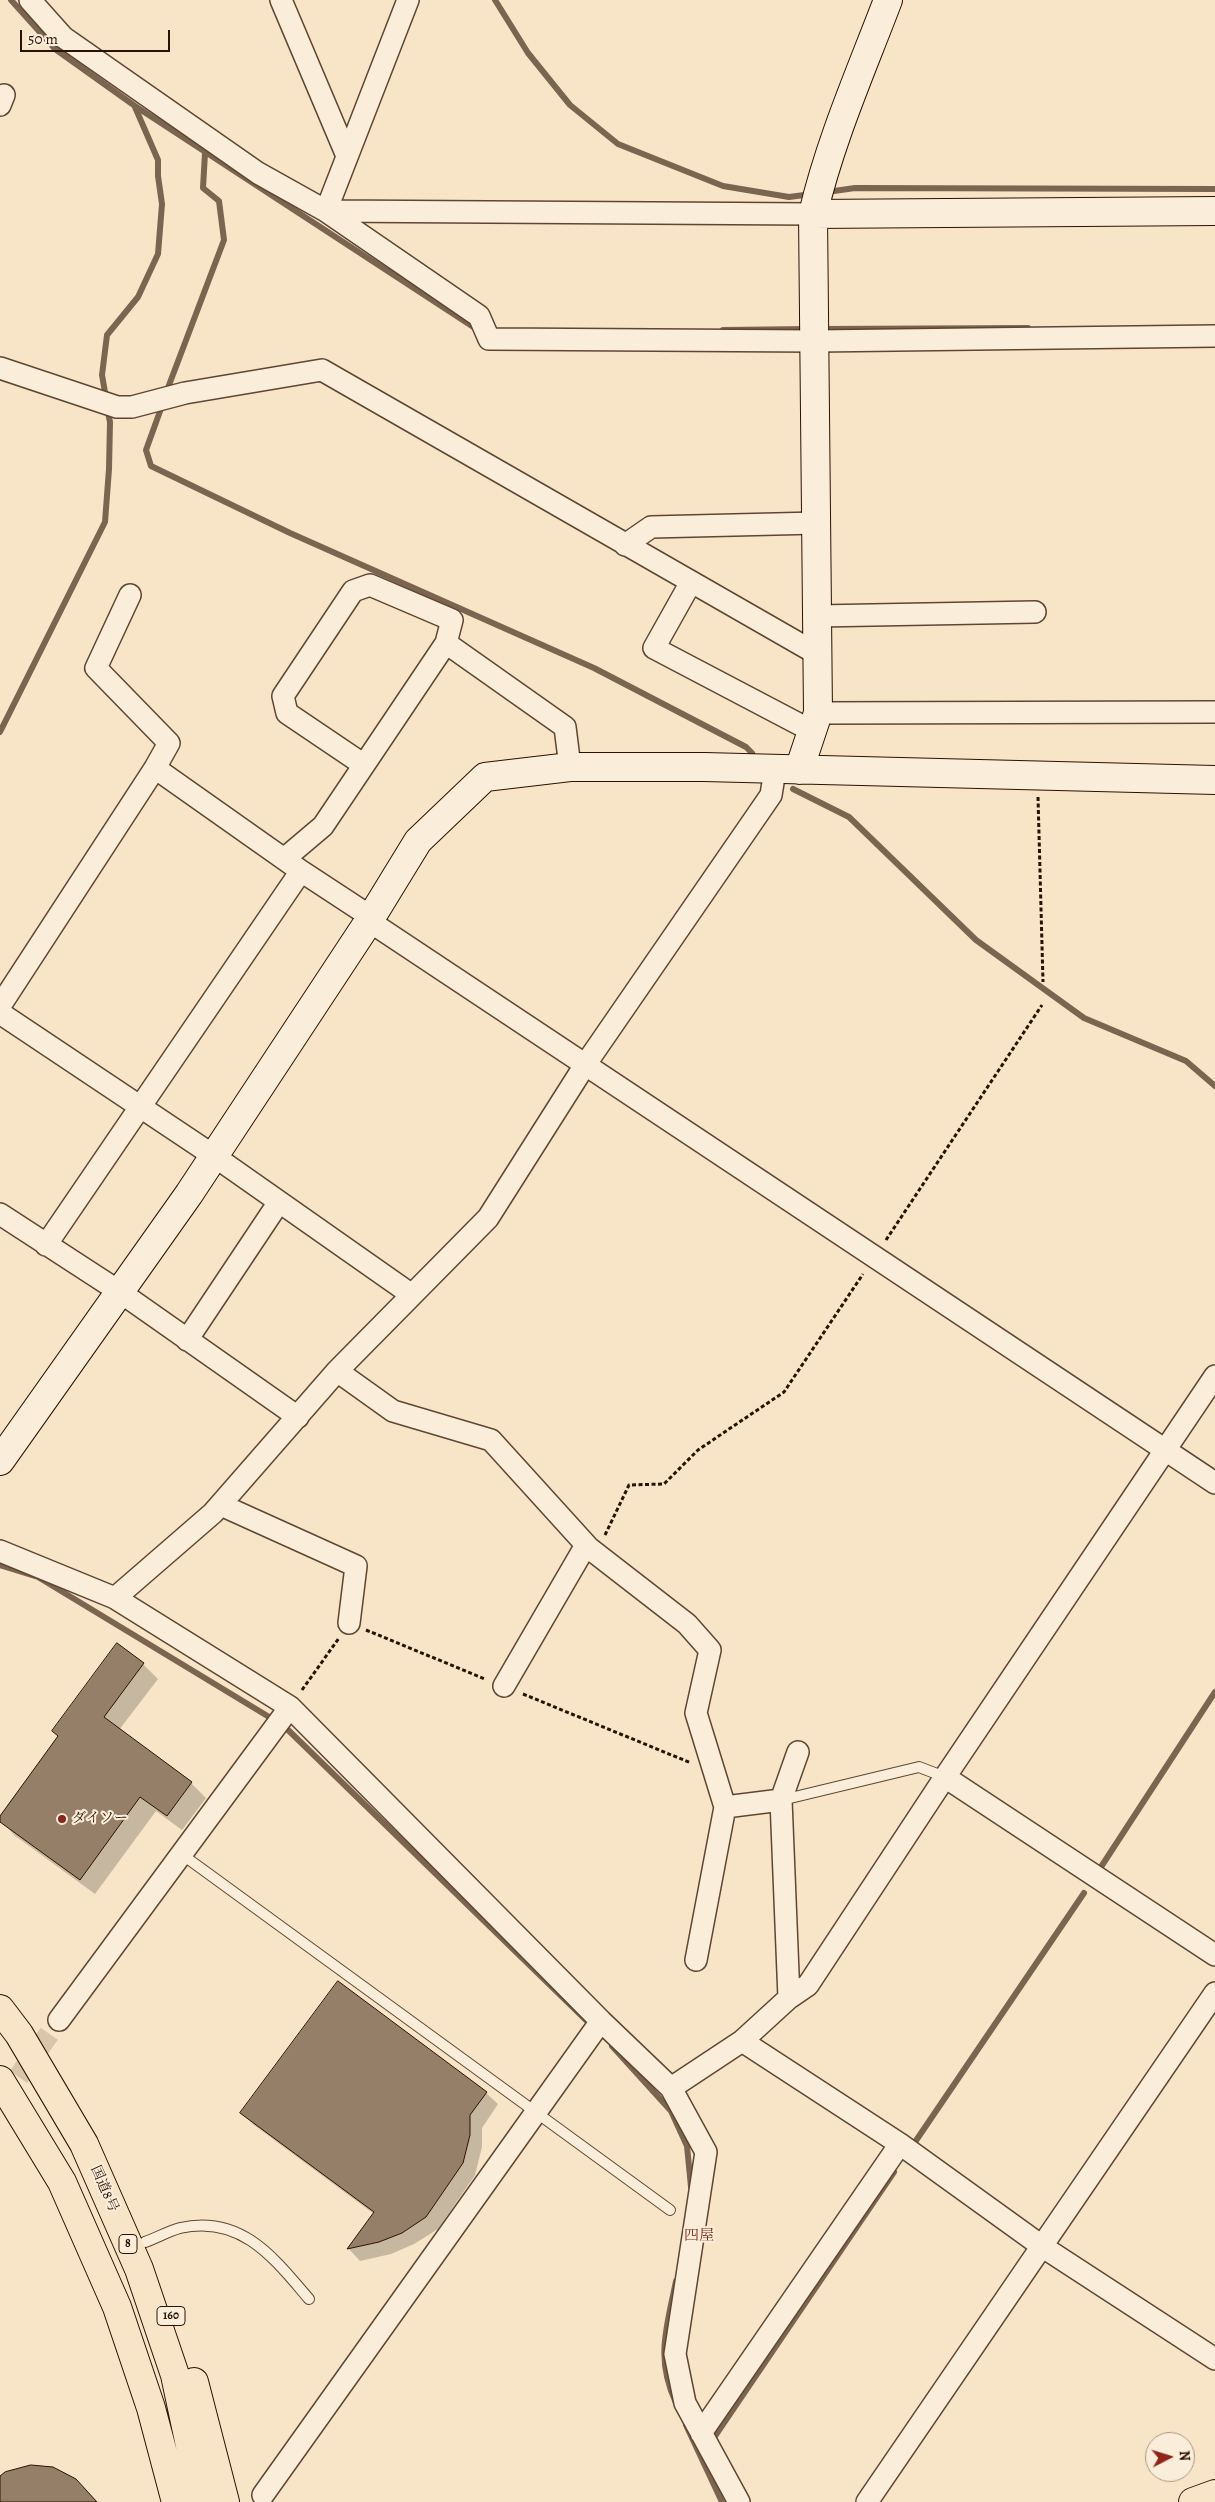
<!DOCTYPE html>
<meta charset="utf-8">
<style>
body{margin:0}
#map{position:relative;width:1215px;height:2502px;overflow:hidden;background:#f8e5c8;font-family:Alegreya,serif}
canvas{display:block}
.north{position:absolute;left:1145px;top:2432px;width:50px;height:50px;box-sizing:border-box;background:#faeedb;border:1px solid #a79684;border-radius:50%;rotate:85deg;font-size:14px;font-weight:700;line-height:20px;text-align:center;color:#2b1101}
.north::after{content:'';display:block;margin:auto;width:18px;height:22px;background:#8f2418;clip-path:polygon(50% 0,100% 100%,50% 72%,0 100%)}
.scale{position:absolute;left:20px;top:30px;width:150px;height:22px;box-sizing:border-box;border:2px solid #2b1101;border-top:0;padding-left:6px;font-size:15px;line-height:18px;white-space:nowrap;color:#2b1101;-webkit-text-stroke:4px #faeedb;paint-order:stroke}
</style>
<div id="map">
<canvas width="1215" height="2502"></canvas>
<div class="north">N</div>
<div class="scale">50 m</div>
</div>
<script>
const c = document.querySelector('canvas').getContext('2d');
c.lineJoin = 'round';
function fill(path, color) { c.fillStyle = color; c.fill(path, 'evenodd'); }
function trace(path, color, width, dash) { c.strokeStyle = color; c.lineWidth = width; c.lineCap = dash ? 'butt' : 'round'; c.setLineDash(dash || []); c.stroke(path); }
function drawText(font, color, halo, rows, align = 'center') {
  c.font = font + ' Alegreya,"Noto Serif JP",serif'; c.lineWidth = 4; c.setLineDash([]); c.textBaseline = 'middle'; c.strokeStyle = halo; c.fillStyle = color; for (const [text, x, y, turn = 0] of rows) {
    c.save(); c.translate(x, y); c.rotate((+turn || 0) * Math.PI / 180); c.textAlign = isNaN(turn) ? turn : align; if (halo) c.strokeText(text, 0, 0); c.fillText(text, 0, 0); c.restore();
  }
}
fill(new Path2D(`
 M 143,1664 L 158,1679 L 119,1730 L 191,1783 L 206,1798 L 182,1830 L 156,1811 L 95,1894 L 14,1835 L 0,1819 Z
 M 486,2093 L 498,2104 L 482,2128 L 482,2147 L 475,2175 L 438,2229 L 414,2244 L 391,2254 L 360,2261 L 349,2249 L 374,2214 L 254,2125 L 242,2113 Z`), '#0003');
trace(new Path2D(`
 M 11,0 L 55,49 L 135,106 L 478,330
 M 495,0 L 528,53 L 570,105 L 618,144 L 723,186 L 789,197 L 812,194
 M 827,192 L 855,188 L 1215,189
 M 820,329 L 1028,328
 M 723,330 L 808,329
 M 166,393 L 224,240 L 219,201 L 203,188 L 205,153
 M 106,398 L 102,375 L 107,335 L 138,297 L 158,254 L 162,204 L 158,176 L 158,160 L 135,107
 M 163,403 L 146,450 L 151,466 L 290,533 L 594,668 L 746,747 L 752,753
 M 0,732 L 105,522 L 109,469 L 110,422 L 107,408
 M 793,789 L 849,817 L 976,940 L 1084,1018 L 1186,1061 L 1215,1086
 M 0,1565 L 38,1577 L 284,1726 L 586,2020
 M 1099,1870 L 1215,1692
 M 612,2046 L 671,2111 L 687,2146 L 691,2187
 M 913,2145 L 1084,1893
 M 676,2403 C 655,2358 667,2327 676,2281
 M 686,2425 L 722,2502
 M 713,2439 L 894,2172`), '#7c6550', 6);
const building = new Path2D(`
 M 117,1643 L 144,1663 L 104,1717 L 192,1782 L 167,1816 L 140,1797 L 80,1880 L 0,1822 L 0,1816 L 58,1736 L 52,1731 Z
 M 338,1981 L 487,2092 L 470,2115 L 470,2135 L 463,2163 L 426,2217 L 402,2233 L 379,2242 L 347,2249 L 374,2212 L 240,2113 Z
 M 31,2465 L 53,2467 L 76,2479 L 97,2502 L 0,2502 L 0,2476 L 5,2472 Z`);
fill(building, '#967f68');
trace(building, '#2b1101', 1);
trace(new Path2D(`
 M 0,2103 L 59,2020`), '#d9c5aa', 21, [21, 11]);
const lane = new Path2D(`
 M 782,1800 L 919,1767 L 945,1777
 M 180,1853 L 670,2210
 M 145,2242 C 156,2238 169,2231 180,2228 C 241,2214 274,2258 309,2299`);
const street = new Path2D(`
 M 30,0 L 63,37 L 258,173 L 326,211 L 479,316 L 489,339 L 816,341 L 1215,336
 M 281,0 L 347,156
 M 0,105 L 4,95
 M 326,211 L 813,214
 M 326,211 L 408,0
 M 0,368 L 117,407 L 132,407 L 185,393 L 322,370 L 819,655
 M 625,545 L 651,527 L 817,523
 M 691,582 L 654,648 L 812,731
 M 818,616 L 1035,612
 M 818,713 L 1215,712
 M 364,765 L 287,713 L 283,696 L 353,591 L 370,585 L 452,620 L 446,643
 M 155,768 L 284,859
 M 301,871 L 284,859 L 323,826 L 446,643 L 565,727 L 570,767
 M 0,1006 L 155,768 L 169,743 L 96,668 L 130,595
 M 0,1013 L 214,1156 L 412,1295
 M 0,1214 L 120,1292 L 298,1417
 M 46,1245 L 301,871 L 362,911 L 369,921 L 1215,1483
 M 187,1340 L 279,1202
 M 337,1371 L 393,1411 L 491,1440 L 589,1548 L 687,1624 L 710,1650 L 696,1713 L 725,1807 L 781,1800
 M 221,1505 L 356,1566 L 349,1623
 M 0,1551 L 115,1598 L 290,1707 L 601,2021 L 671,2088 L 706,2152 L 675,2354 L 685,2403 L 739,2502
 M 115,1598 L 213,1513 L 337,1371 L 488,1218 L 585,1065 L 771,795 L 775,770
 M 504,1686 L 586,1545
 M 945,1777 L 1215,1955
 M 696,1960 L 725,1807
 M 789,1998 L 781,1800 L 798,1752
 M 59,2020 L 290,1707
 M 742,2041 L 900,2144 L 1043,2247 L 1215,2359
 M 671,2088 L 742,2041 L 789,1998 L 808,1985 L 945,1777 L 1215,1376
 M 701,2433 L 900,2144
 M 263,2495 L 601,2021
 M 867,2502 L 1215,1993`);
const secondary = new Path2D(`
 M 813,214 L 1215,211
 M 799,770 L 818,713 L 813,214 C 830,141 861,71 888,0
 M 0,1461 L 189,1194 L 369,921 L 418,841 L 485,777 L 570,767 L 704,767 L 1215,780`);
const highway = new Path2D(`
 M 0,2009 L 19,2034 L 84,2144 L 139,2269 L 175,2375 L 202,2502
 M 0,2080 L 62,2182 L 117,2307 L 151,2408 L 176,2502
 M 194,2382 L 225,2502
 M 1193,2502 L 1215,2494`);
trace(lane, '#5e4633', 12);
trace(street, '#5e4633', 24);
trace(secondary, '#2b1101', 30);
trace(highway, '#2b1101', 30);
trace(new Path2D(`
 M 1038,797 L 1043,982
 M 886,1240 L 1042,1005
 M 605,1535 L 629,1485 L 664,1484 L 698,1450 L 784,1392 L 863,1274
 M 366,1630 L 485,1679
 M 302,1690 L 339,1638
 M 523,1694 L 691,1763`), '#2b1101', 3, [4, 2.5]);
trace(lane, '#faeedb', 10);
trace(street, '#faeedb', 21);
trace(secondary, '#faeedb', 28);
trace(highway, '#f8e5c8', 28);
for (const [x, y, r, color] of [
 [62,1819,5,"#8f2418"]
]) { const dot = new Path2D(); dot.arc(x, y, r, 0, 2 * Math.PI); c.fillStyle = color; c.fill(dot); trace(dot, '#faeedb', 2); }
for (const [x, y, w] of [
 [128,2244,18],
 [171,2316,28]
]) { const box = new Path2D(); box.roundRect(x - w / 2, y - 9.5, w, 19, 4); c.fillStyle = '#faeedb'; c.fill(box); trace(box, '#2b1101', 1); }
drawText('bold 12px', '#2b1101', null, [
 ["8",128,2244],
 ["160",171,2316]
]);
drawText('14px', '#2b1101', '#faeedb', [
 ["ダイソー",72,1819]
], 'left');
drawText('14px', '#2b1101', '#faeedb', [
 ["国道8号",104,2189,66]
]);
drawText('15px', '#7a1f14', '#faeedb', [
 ["四屋",699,2236]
]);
</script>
